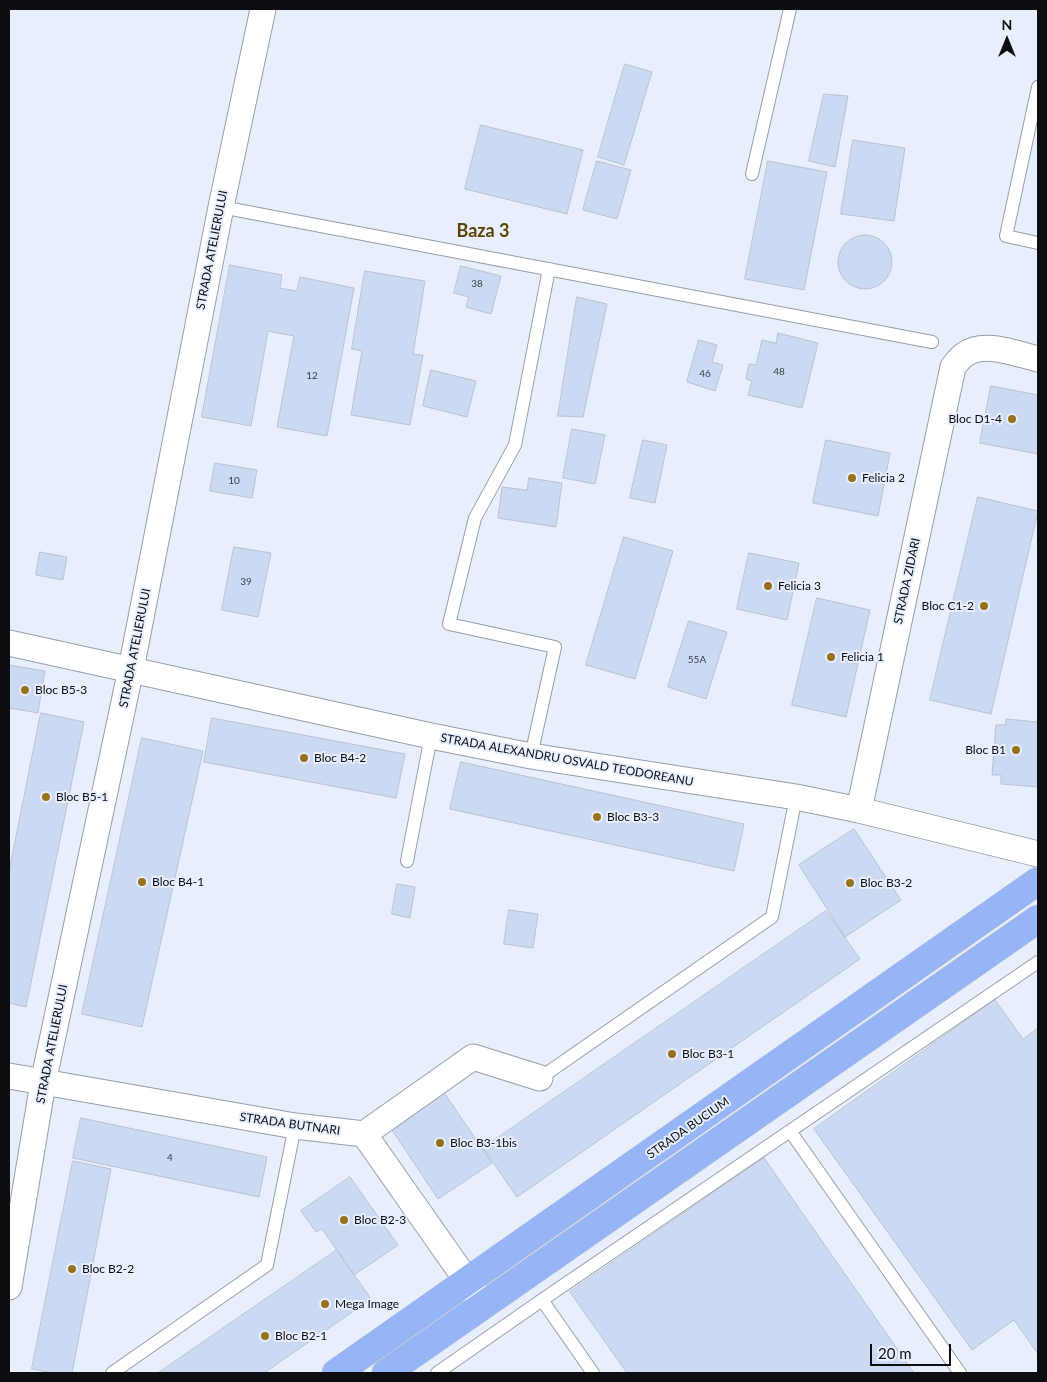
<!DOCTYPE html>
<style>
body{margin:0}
#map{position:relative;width:1047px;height:1382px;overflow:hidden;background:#e7effc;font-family:Lato,sans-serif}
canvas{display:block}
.frame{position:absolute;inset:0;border:10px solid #0c0e12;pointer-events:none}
.north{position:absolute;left:982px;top:15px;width:50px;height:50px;-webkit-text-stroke:4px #e7effc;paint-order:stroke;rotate:0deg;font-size:14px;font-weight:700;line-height:20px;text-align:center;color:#0c0e12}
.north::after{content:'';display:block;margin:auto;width:18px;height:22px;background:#0c0e12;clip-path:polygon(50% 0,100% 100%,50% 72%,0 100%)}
.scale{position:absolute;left:870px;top:1344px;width:81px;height:22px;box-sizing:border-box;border:2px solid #0c0e12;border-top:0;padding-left:6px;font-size:15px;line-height:18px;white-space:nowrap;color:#0c0e12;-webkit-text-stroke:4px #e7effc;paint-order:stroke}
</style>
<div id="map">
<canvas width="1047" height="1382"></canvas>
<div class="frame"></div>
<div class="north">N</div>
<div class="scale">20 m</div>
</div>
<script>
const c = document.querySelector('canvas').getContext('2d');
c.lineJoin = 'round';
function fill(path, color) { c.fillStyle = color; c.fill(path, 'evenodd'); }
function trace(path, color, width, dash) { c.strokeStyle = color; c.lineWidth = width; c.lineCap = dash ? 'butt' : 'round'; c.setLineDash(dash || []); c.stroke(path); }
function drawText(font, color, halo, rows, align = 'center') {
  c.font = font + ' Lato,sans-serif'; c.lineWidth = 4; c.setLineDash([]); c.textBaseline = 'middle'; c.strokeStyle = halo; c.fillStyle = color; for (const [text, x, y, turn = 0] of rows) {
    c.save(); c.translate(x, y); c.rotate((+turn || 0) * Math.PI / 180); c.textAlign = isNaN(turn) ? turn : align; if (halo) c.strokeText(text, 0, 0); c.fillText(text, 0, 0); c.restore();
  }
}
const building = new Path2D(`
 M 625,64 L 652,72 L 624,165 L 598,157 Z
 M 824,94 L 848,96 L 835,167 L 809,161 Z
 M 481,125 L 583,150 L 567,214 L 465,189 Z
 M 853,140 L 905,148 L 894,221 L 841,214 Z
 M 597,161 L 631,170 L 617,219 L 583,210 Z
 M 768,161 L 827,172 L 804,290 L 745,279 Z
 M838 262a27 27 0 1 1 54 0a27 27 0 1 1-54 0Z
 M 230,265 L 282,275 L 280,288 L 297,291 L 300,277 L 354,288 L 327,436 L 277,427 L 294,336 L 268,331 L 251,426 L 202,417 Z
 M 461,266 L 501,276 L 491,314 L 466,307 L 469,297 L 454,293 Z
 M 365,271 L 425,281 L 413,354 L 423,355 L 410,425 L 351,415 L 362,351 L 352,349 Z
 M 577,297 L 607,304 L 583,417 L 558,416 Z
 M 778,333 L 818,343 L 802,408 L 748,395 L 752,381 L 746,379 L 749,364 L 756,365 L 762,340 L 776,343 Z
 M 699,340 L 717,345 L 712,362 L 723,365 L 715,391 L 687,382 Z
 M 431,370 L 476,381 L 467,417 L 423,406 Z
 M 991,386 L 1038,395 L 1038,454 L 980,443 Z
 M 572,429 L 605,435 L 595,484 L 563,478 Z
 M 643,440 L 667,445 L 655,503 L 630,498 Z
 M 826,440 L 890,453 L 878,516 L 813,503 Z
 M 215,463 L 257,470 L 252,498 L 210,491 Z
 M 529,478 L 562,483 L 556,527 L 498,518 L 502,487 L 527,490 Z
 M 978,497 L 1038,511 L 991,714 L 930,700 Z
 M 624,537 L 673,551 L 635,679 L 586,665 Z
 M 234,547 L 271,553 L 258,617 L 222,610 Z
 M 40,552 L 67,557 L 63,580 L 36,575 Z
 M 749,553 L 799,563 L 787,620 L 737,609 Z
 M 817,598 L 870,610 L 846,717 L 792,705 Z
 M 689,621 L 727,632 L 706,699 L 668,687 Z
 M 9,665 L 45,671 L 38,713 L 9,708 Z
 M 41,713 L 84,722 L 26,1007 L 9,1003 L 9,872 Z
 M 212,718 L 405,754 L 396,798 L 204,762 Z
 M 1006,719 L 1038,722 L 1038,787 L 1001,784 L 1001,775 L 992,775 L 996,725 L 1006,725 Z
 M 142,738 L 203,751 L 142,1027 L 82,1014 Z
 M 461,762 L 744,824 L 734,871 L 450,809 Z
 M 854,829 L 901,900 L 845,937 L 799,865 Z
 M 397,884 L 415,887 L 410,918 L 392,914 Z
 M 509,910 L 538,914 L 533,948 L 504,944 Z
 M 826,911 L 860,959 L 517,1197 L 483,1148 Z
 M 995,1000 L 1023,1039 L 1038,1028 L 1038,1354 L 1014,1320 L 972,1350 L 814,1129 Z
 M 441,1088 L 492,1163 L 438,1199 L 388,1124 Z
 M 81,1118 L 267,1157 L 259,1197 L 73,1158 Z
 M 764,1158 L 914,1373 L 627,1373 L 570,1292 Z
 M 73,1161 L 111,1169 L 72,1373 L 52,1373 L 32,1369 Z
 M 350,1177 L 398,1245 L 354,1275 L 322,1229 L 316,1232 L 301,1211 Z
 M 337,1250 L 371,1299 L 264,1373 L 158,1373 Z`);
fill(building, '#cbd9f3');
trace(building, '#bac1cf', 1);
const lane = new Path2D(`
 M 1038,87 L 1006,236 L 1038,243
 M 752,174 L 790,9
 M 221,207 L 932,342
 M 531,756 L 555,647 L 449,624 L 475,518 L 515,445 L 549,269
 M 407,861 L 431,736
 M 540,1078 L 772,917 L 796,797
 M 790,1131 L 960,1373
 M 542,1300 L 593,1373
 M 112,1373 L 267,1265 L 295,1126
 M 437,1373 L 542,1300 L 1038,962`);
const street = new Path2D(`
 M 9,643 L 431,736 L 531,756 L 796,797 L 859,810 L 1038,854
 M 859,810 L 953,367 C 956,363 960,358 964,355 C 984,340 1016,354 1038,359
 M 9,1076 L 295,1126 L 364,1134 L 479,1298
 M 364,1134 L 473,1057 L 540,1078
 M 9,1287 L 43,1083 L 131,669 L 221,207 L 263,9`);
const primary = new Path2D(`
 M 336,1373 L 1038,881
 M 386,1373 L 1038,919`);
trace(lane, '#979eaa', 14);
trace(street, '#979eaa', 27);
trace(primary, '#cecfd0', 29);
trace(lane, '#fff', 12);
trace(street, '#fff', 25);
trace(primary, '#96b5f6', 28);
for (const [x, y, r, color] of [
 [1012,419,5,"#97721c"],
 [852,478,5,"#97721c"],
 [768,586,5,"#97721c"],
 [984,606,5,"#97721c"],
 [831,657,5,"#97721c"],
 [25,690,5,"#97721c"],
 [1016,750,5,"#97721c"],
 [304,758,5,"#97721c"],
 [46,797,5,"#97721c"],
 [597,817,5,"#97721c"],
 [142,882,5,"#97721c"],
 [850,883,5,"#97721c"],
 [672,1054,5,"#97721c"],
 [440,1143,5,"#97721c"],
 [344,1220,5,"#97721c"],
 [72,1269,5,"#97721c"],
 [325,1304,5,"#97721c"],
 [265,1336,5,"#97721c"]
]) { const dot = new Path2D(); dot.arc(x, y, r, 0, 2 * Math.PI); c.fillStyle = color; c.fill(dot); trace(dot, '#e7effc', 2); }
drawText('10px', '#3c414a', null, [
 ["38",477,284],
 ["48",779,372],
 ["46",705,374],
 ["12",312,376],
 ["10",234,481],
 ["39",246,582],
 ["55A",697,660],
 ["4",170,1158]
]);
drawText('12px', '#0c0e12', '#e7effc', [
 ["STRADA ATELIERULUI",212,250,-79],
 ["STRADA ZIDARI",907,581,-78],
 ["STRADA ATELIERULUI",135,648,-79],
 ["STRADA ALEXANDRU OSVALD TEODOREANU",567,760,10],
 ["STRADA ATELIERULUI",52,1044,-79],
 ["STRADA BUTNARI",290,1124,8],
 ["STRADA BUCIUM",688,1128,-35]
]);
drawText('12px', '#0c0e12', '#e7effc', [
 ["Bloc D1-4",1002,419,"right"],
 ["Felicia 2",862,478],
 ["Felicia 3",778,586],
 ["Bloc C1-2",974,606,"right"],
 ["Felicia 1",841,657],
 ["Bloc B5-3",35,690],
 ["Bloc B1",1006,750,"right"],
 ["Bloc B4-2",314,758],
 ["Bloc B5-1",56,797],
 ["Bloc B3-3",607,817],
 ["Bloc B4-1",152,882],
 ["Bloc B3-2",860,883],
 ["Bloc B3-1",682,1054],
 ["Bloc B3-1bis",450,1143],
 ["Bloc B2-3",354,1220],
 ["Bloc B2-2",82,1269],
 ["Mega Image",335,1304],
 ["Bloc B2-1",275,1336]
], 'left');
drawText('bold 18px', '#5d4304', '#e7effc', [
 ["Baza 3",483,231]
]);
</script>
